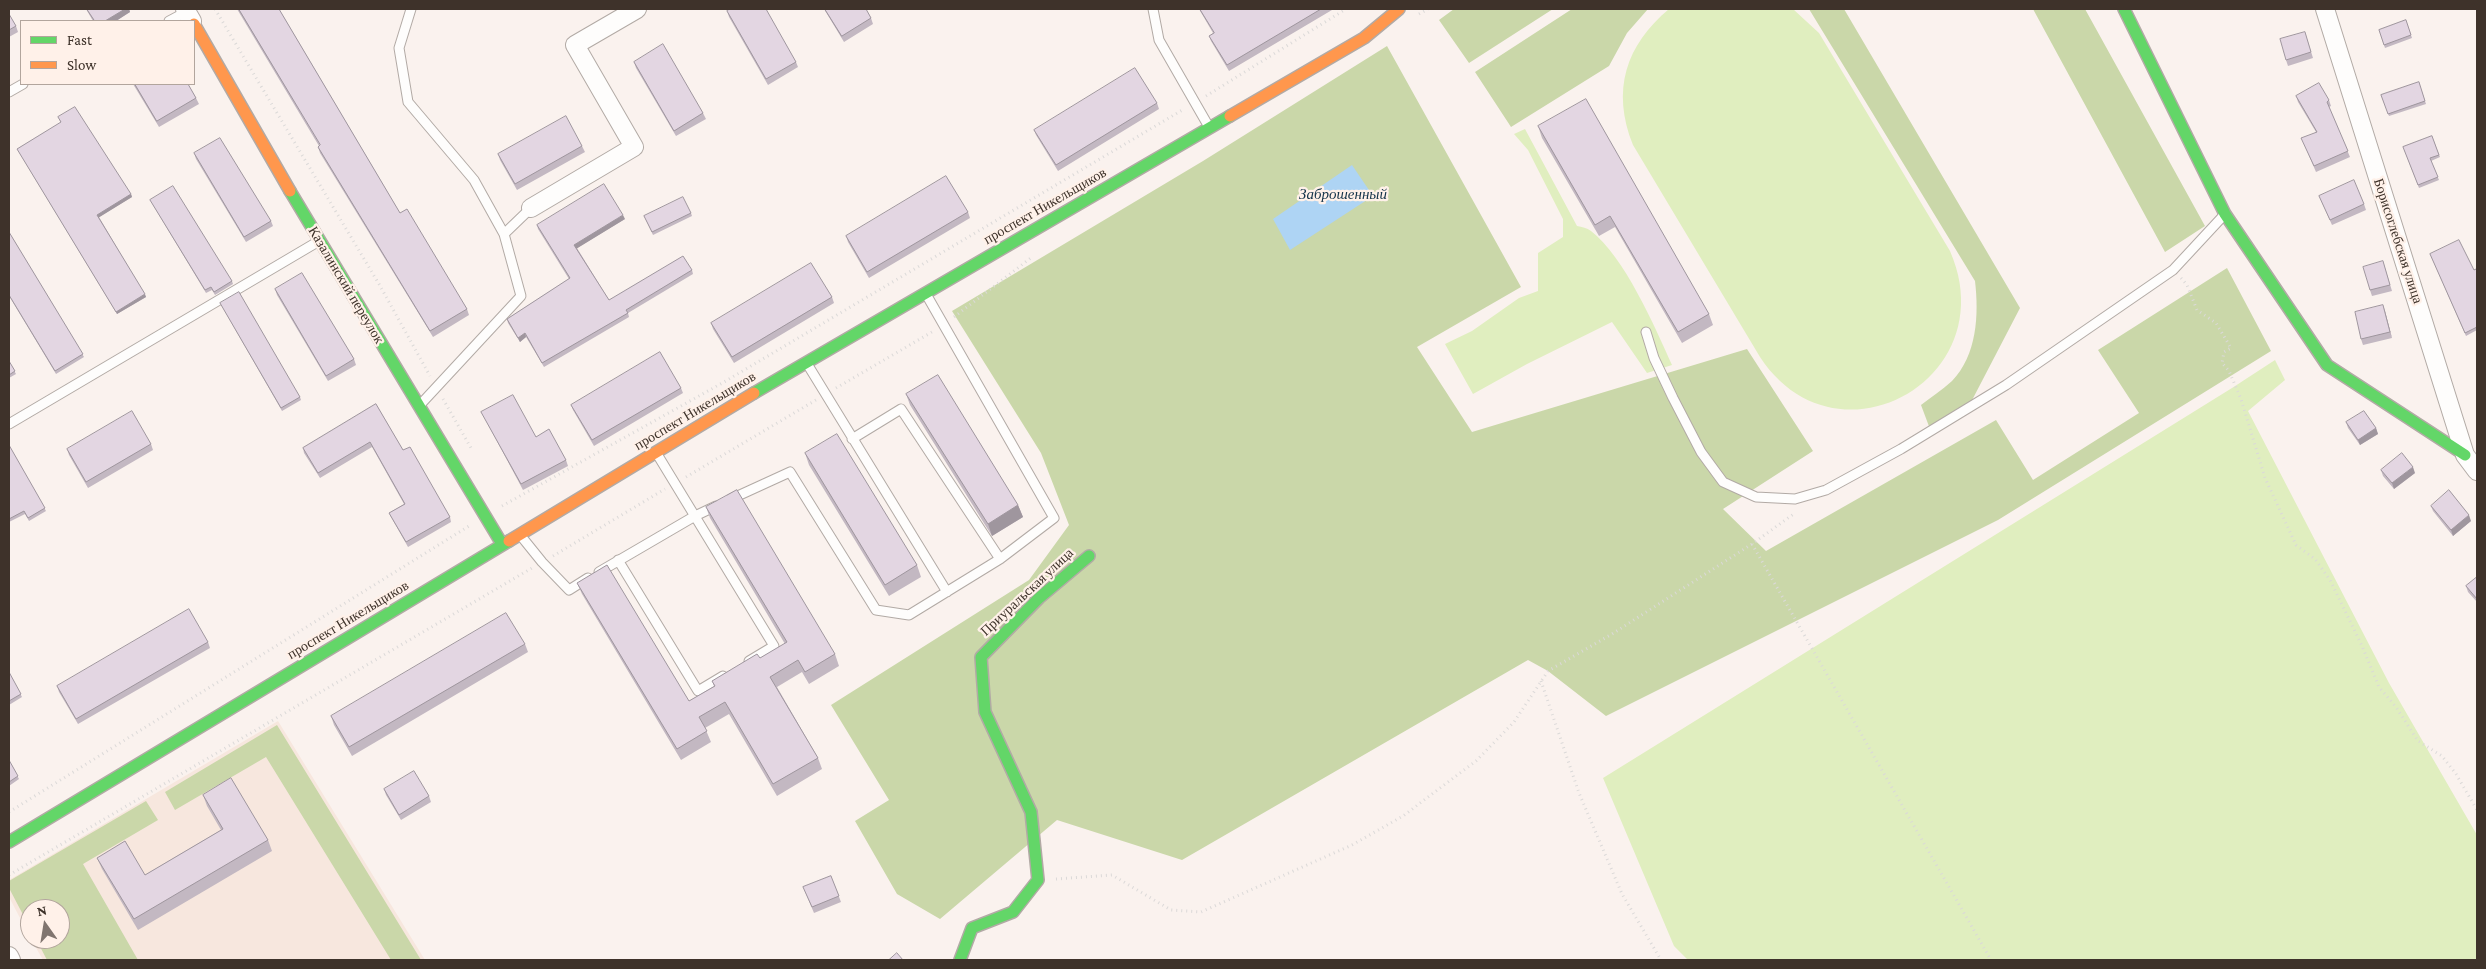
<!DOCTYPE html>
<meta charset="utf-8">
<style>
body{margin:0}
#map{position:relative;width:2486px;height:969px;overflow:hidden;background:#faf2ee;font-family:"Crimson Pro",serif}
canvas{display:block}
.frame{position:absolute;inset:0;border:10px solid #3e322a;pointer-events:none}
.legend{position:absolute;left:20px;top:20px;width:175px;height:65px;box-sizing:border-box;background:#fff1e9;border:1px solid #b2a59d;margin:0;padding:6px 9px;list-style:none;font-size:15px;color:#3e322a}
.legend li{display:flex;align-items:center;gap:10px;height:25px}
.legend b{width:25px;border:1px solid #b2a59d}
.north{position:absolute;left:20px;top:899px;width:50px;height:50px;box-sizing:border-box;background:#fff1e9;border:1px solid #b2a59d;border-radius:50%;rotate:347deg;font-size:14px;font-weight:700;line-height:20px;text-align:center;color:#3e322a}
.north::after{content:'';display:block;margin:auto;width:18px;height:22px;background:#80756f;clip-path:polygon(50% 0,100% 100%,50% 72%,0 100%)}
</style>
<div id="map">
<canvas width="2486" height="969"></canvas>
<div class="frame"></div>
<ul class="legend">
<li><b style="height:6px;background:#63d668"></b>Fast</li>
<li><b style="height:6px;background:#ff974d"></b>Slow</li>
</ul>
<div class="north">N</div>
</div>
<script>
const c = document.querySelector('canvas').getContext('2d');
c.lineJoin = 'round';
function fill(path, color) { c.fillStyle = color; c.fill(path, 'evenodd'); }
function trace(path, color, width, dash) { c.strokeStyle = color; c.lineWidth = width; c.lineCap = dash ? 'butt' : 'round'; c.setLineDash(dash || []); c.stroke(path); }
function drawText(font, color, halo, rows, align = 'center') {
  c.font = font + ' "Crimson Pro",serif'; c.lineWidth = 4.5; c.setLineDash([]); c.textBaseline = 'middle'; c.strokeStyle = halo; c.fillStyle = color; for (const [text, x, y, turn = 0] of rows) {
    c.save(); c.translate(x, y); c.rotate((+turn || 0) * Math.PI / 180); c.textAlign = isNaN(turn) ? turn : align; if (halo) c.strokeText(text, 0, 0); c.fillText(text, 0, 0); c.restore();
  }
}
fill(new Path2D(`
 M 278,721 L 425,960 L 43,960 L 31,939 L 60,939 L 60,909 L 30,909 L 30,937 L 9,897 L 9,880 Z`), '#f7e7de');
fill(new Path2D(`
 M 1669,9 L 1793,9 L 1819,33 L 1950,251 C 2006,379 1836,473 1760,357 L 1633,145 C 1611,90 1626,45 1669,9 Z
 M 1525,129 L 1577,226 C 1582,227 1587,228 1591,231 C 1624,256 1655,327 1672,365 L 1647,373 L 1612,322 L 1527,364 L 1473,394 L 1445,344 L 1472,331 L 1519,298 L 1538,291 L 1538,253 L 1563,237 L 1563,219 L 1528,150 L 1514,134 Z
 M 2275,360 L 2285,380 L 2248,411 L 2389,683 L 2477,835 L 2477,960 L 1688,960 L 1674,946 L 1603,778 L 2232,388 Z`), '#e0eebf');
fill(new Path2D(`
 M 1454,9 L 1553,9 L 1469,63 L 1439,20 Z
 M 1572,9 L 1648,9 L 1627,33 L 1609,66 L 1511,127 L 1475,72 Z
 M 1809,9 L 1844,9 L 2020,308 L 1969,406 L 1930,429 L 1921,405 C 1931,397 1942,390 1952,381 C 1977,355 1979,315 1975,281 Z
 M 2033,9 L 2085,9 L 2205,226 L 2165,252 Z
 M 1387,46 L 1521,287 L 1417,347 L 1472,432 L 1747,349 L 1813,451 L 1723,509 L 1766,551 L 1996,420 L 2033,480 L 2139,413 L 2098,350 L 2227,268 L 2271,351 L 1998,520 L 1606,716 L 1548,671 L 1528,660 L 1182,860 L 1057,820 L 940,919 L 897,894 L 855,821 L 889,800 L 831,705 L 1029,580 L 1069,525 L 1041,453 L 952,311 L 1203,161 Z
 M 277,725 L 421,960 L 391,960 L 266,757 L 175,810 L 165,792 Z
 M 146,801 L 158,820 L 83,864 L 138,960 L 47,960 L 36,939 L 60,939 L 60,909 L 30,909 L 30,928 L 9,888 L 9,881 Z`), '#cad7a9');
fill(new Path2D(`
 M 1352,165 L 1373,196 L 1290,250 L 1273,219 Z`), '#aed4f4');
const lane = new Path2D(`
 M 411,9 L 399,48 L 408,102 L 474,180 L 504,234
 M 1153,9 L 1159,40 L 1209,127
 M 169,21 L 186,12
 M 9,92 L 23,84
 M 1646,332 L 1654,358 L 1673,398 L 1701,452 L 1723,482 L 1756,497 L 1795,499 L 1826,490 L 1901,449 L 2006,385 L 2173,270 L 2225,214
 M 806,362 L 947,592
 M 419,406 L 521,296 L 504,234 L 531,208
 M 9,424 L 319,241
 M 852,439 L 901,409 L 1000,559
 M 657,454 L 774,646 L 749,661
 M 731,499 L 790,472 L 876,610 L 909,615 L 1000,559 L 1054,518 L 926,294
 M 521,536 L 542,562 L 569,590 L 588,578
 M 618,560 L 698,691 L 723,676
 M 599,572 L 695,516 L 716,506`);
const street = new Path2D(`
 M 185,9 L 192,21
 M 2325,9 L 2465,455 L 2477,471
 M 531,208 L 634,147 L 575,45 L 637,9
 M 9,956 L 11,960`);
const fast = new Path2D(`
 M 2124,9 L 2225,214 L 2327,365 L 2465,455
 M 290,191 L 502,544
 M 754,393 L 1230,116
 M 9,842 L 509,541
 M 960,960 L 972,928 L 1013,912 L 1038,880 L 1031,812 L 985,712 L 981,657 L 1039,598 L 1089,556`);
const slow = new Path2D(`
 M 194,24 L 290,191
 M 1230,116 L 1364,38 L 1399,9
 M 509,541 L 754,393`);
trace(lane, '#b2aaa5', 11);
trace(street, '#b2aaa5', 20);
trace(fast, '#b2aaa5', 14);
trace(slow, '#b2aaa5', 14);
trace(new Path2D(`
 M 215,9 L 379,284 L 430,376
 M 1419,14 L 1428,9
 M 1206,96 L 1346,9
 M 2181,278 L 2187,285 L 2197,310 L 2216,323 L 2231,348 L 2224,352 L 2222,363 L 2229,371 L 2241,399 L 2265,478 L 2296,545 L 2315,559 L 2330,580 L 2362,646 L 2379,687 L 2396,707 L 2418,741 L 2442,756 L 2456,774 L 2477,810
 M 954,317 L 1032,257
 M 836,388 L 932,332
 M 443,399 L 471,448
 M 686,477 L 816,400
 M 502,506 L 724,382 L 1184,109
 M 1752,544 L 1991,960
 M 553,556 L 665,489
 M 1541,681 L 1579,793 L 1622,894 L 1661,960
 M 9,812 L 469,526
 M 9,875 L 532,568
 M 1056,879 L 1112,875 L 1171,910 L 1201,912 L 1352,845 L 1403,816 L 1476,761 L 1514,722 L 1548,671 L 1612,634 L 1752,544 L 1795,513`), '#dbd9d8', 3, [1, 4]);
trace(lane, '#fefdfc', 9);
trace(street, '#fefdfc', 18);
trace(fast, '#63d668', 11);
trace(slow, '#ff974d', 11);
fill(new Path2D(`
 M 86,9 L 129,9 L 130,12 L 116,21 L 93,21 Z
 M 237,9 L 279,9 L 400,213 L 467,309 L 469,315 L 433,337 L 320,153 L 318,147 L 319,146 Z
 M 824,9 L 866,9 L 871,18 L 873,24 L 844,42 Z
 M 1199,9 L 1331,9 L 1332,10 L 1229,71 L 1211,41 L 1209,36 L 1213,33 Z
 M 727,11 L 796,62 L 798,67 L 768,85 L 729,17 Z
 M 9,14 L 16,26 L 18,32 L 9,37 Z
 M 2406,20 L 2412,38 L 2385,48 L 2379,30 Z
 M 2305,32 L 2313,58 L 2288,66 L 2286,60 Z
 M 634,62 L 703,113 L 706,119 L 676,136 L 636,68 Z
 M 2419,82 L 2426,104 L 2389,116 L 2381,95 Z
 M 133,84 L 188,84 L 196,98 L 199,104 L 159,127 Z
 M 2296,96 L 2329,100 L 2331,106 L 2329,107 L 2350,157 L 2316,172 L 2304,144 L 2316,132 L 2298,102 Z
 M 1157,103 L 1159,109 L 1058,171 L 1036,135 L 1034,130 Z
 M 58,117 L 131,194 L 132,197 L 99,217 L 146,297 L 117,314 L 17,149 L 61,123 Z
 M 1538,126 L 1709,314 L 1713,325 L 1682,343 L 1615,227 L 1599,236 L 1542,138 Z
 M 2432,136 L 2440,157 L 2431,161 L 2439,180 L 2419,188 L 2403,147 Z
 M 582,146 L 585,152 L 517,190 L 500,160 L 498,154 Z
 M 194,153 L 271,221 L 273,226 L 246,242 L 196,159 Z
 M 2319,196 L 2364,204 L 2366,210 L 2332,225 Z
 M 150,200 L 232,281 L 233,284 L 215,295 L 212,290 L 206,293 Z
 M 968,212 L 970,218 L 869,278 L 848,242 L 846,236 Z
 M 691,213 L 692,216 L 653,235 L 644,216 Z
 M 625,219 L 577,248 L 609,300 L 692,270 L 693,274 L 628,313 L 629,317 L 544,367 L 526,337 L 520,342 L 508,323 L 507,319 L 569,279 L 538,229 L 537,225 Z
 M 9,232 L 84,357 L 56,374 L 9,296 Z
 M 2430,254 L 2474,270 L 2477,271 L 2477,330 L 2466,336 Z
 M 2383,261 L 2392,291 L 2372,296 L 2370,290 Z
 M 275,289 L 354,359 L 356,365 L 328,381 L 277,295 Z
 M 832,297 L 834,303 L 734,363 L 713,329 L 711,323 Z
 M 220,303 L 300,397 L 301,400 L 282,411 Z
 M 2383,305 L 2392,338 L 2363,345 L 2361,339 Z
 M 9,361 L 16,374 L 9,378 Z
 M 681,388 L 683,393 L 594,446 L 573,410 L 571,405 Z
 M 906,394 L 1018,505 L 1023,517 L 992,536 L 910,405 Z
 M 376,404 L 403,450 L 450,517 L 451,522 L 408,547 L 391,517 L 389,513 L 404,504 L 372,447 L 320,478 L 304,453 L 303,448 Z
 M 481,412 L 536,437 L 566,460 L 568,466 L 523,490 L 484,417 Z
 M 2346,422 L 2376,428 L 2378,434 L 2360,445 L 2348,428 Z
 M 151,444 L 153,450 L 88,488 L 69,455 L 67,449 Z
 M 9,445 L 46,511 L 29,521 L 25,514 L 9,522 Z
 M 805,453 L 917,565 L 921,577 L 889,596 L 809,465 Z
 M 2381,470 L 2415,473 L 2394,489 L 2383,476 Z
 M 2431,506 L 2471,521 L 2453,536 L 2433,511 Z
 M 706,507 L 835,654 L 839,666 L 809,684 L 802,672 L 777,687 L 818,758 L 822,769 L 777,796 L 729,714 L 705,728 L 711,742 L 681,760 L 582,594 L 577,583 L 689,701 L 714,686 L 712,681 L 760,658 L 785,644 L 710,518 Z
 M 2477,577 L 2477,602 L 2468,592 L 2466,586 Z
 M 208,642 L 210,648 L 78,724 L 59,692 L 57,686 Z
 M 525,644 L 528,652 L 352,756 L 334,725 L 331,716 Z
 M 9,672 L 22,697 L 9,705 Z
 M 9,760 L 19,779 L 9,786 Z
 M 384,789 L 429,796 L 431,802 L 401,820 L 386,795 Z
 M 203,795 L 268,840 L 272,851 L 138,930 L 102,869 L 97,858 L 145,875 L 221,830 L 207,806 Z
 M 831,876 L 841,902 L 814,913 L 803,887 Z`), '#c3b8c2');
fill(new Path2D(`
 M 125,9 L 129,9 L 130,12 L 116,21 L 105,21 Z
 M 131,194 L 132,197 L 98,218 L 97,215 Z
 M 623,215 L 625,219 L 576,249 L 574,245 Z
 M 145,294 L 146,297 L 117,314 L 116,312 Z
 M 2383,305 L 2385,311 L 2392,338 L 2390,332 Z
 M 525,333 L 526,337 L 520,342 L 518,338 Z
 M 2376,428 L 2378,434 L 2360,445 L 2358,440 Z
 M 2413,467 L 2415,473 L 2394,489 L 2392,483 Z
 M 1018,505 L 1023,517 L 992,536 L 988,524 Z
 M 2469,515 L 2471,521 L 2453,536 L 2451,530 Z`), '#9f969e');
const building = new Path2D(`
 M 87,9 L 125,9 L 105,21 L 95,21 Z
 M 239,9 L 279,9 L 400,213 L 407,209 L 467,309 L 430,331 L 318,147 L 320,145 Z
 M 730,9 L 766,9 L 796,62 L 766,79 L 727,11 Z
 M 825,9 L 866,9 L 871,18 L 842,36 Z
 M 1200,9 L 1321,9 L 1227,65 L 1209,36 L 1214,33 Z
 M 9,14 L 16,26 L 9,30 Z
 M 2406,20 L 2411,35 L 2384,45 L 2379,30 Z
 M 2305,32 L 2311,52 L 2286,60 L 2280,39 Z
 M 663,44 L 703,113 L 674,131 L 634,62 Z
 M 1135,68 L 1157,103 L 1056,165 L 1034,130 Z
 M 2419,82 L 2425,101 L 2388,114 L 2381,95 Z
 M 2319,83 L 2329,100 L 2327,102 L 2348,151 L 2314,166 L 2301,138 L 2317,132 L 2296,96 Z
 M 135,84 L 188,84 L 196,98 L 157,121 Z
 M 1586,99 L 1709,314 L 1678,332 L 1610,216 L 1595,225 L 1538,126 Z
 M 75,107 L 131,194 L 97,215 L 145,294 L 116,312 L 17,149 L 61,122 L 58,117 Z
 M 566,116 L 582,146 L 515,184 L 498,154 Z
 M 2432,136 L 2439,155 L 2430,158 L 2438,177 L 2418,185 L 2403,147 Z
 M 220,138 L 271,221 L 244,237 L 194,153 Z
 M 946,176 L 968,212 L 867,272 L 846,236 Z
 M 2354,180 L 2364,204 L 2330,220 L 2319,196 Z
 M 604,184 L 623,215 L 574,245 L 609,300 L 683,256 L 692,270 L 626,310 L 628,313 L 542,363 L 525,333 L 518,338 L 507,319 L 570,278 L 537,225 Z
 M 173,186 L 232,281 L 214,292 L 211,287 L 205,290 L 150,200 Z
 M 683,197 L 691,213 L 652,232 L 644,216 Z
 M 9,232 L 83,354 L 55,371 L 9,295 Z
 M 2459,240 L 2474,270 L 2476,269 L 2477,271 L 2477,327 L 2465,333 L 2430,254 Z
 M 2383,261 L 2390,285 L 2370,290 L 2363,267 Z
 M 811,263 L 832,297 L 732,357 L 711,323 Z
 M 302,273 L 354,359 L 326,376 L 275,289 Z
 M 239,292 L 300,397 L 281,408 L 220,303 Z
 M 2383,305 L 2390,332 L 2361,339 L 2355,312 Z
 M 660,352 L 681,388 L 592,440 L 571,405 Z
 M 9,361 L 15,371 L 9,375 Z
 M 938,375 L 1018,505 L 988,524 L 906,394 Z
 M 513,395 L 536,437 L 549,429 L 566,460 L 521,484 L 481,412 Z
 M 376,404 L 403,450 L 410,447 L 450,517 L 406,542 L 389,513 L 405,504 L 370,442 L 318,473 L 303,448 Z
 M 132,411 L 151,444 L 86,482 L 67,449 Z
 M 2364,411 L 2376,428 L 2358,440 L 2346,422 Z
 M 837,434 L 917,565 L 885,585 L 805,453 Z
 M 9,445 L 45,508 L 28,518 L 24,511 L 9,519 Z
 M 2402,453 L 2413,467 L 2392,483 L 2381,470 Z
 M 737,490 L 835,654 L 805,672 L 798,660 L 770,677 L 818,758 L 773,784 L 725,702 L 699,717 L 707,731 L 677,749 L 577,583 L 607,565 L 689,701 L 715,686 L 712,681 L 757,654 L 760,658 L 787,642 L 706,507 Z
 M 2449,490 L 2469,515 L 2451,530 L 2431,506 Z
 M 2477,577 L 2477,599 L 2466,586 Z
 M 189,609 L 208,642 L 76,719 L 57,686 Z
 M 506,613 L 525,644 L 349,747 L 331,716 Z
 M 9,672 L 21,694 L 9,701 Z
 M 9,760 L 18,776 L 9,782 Z
 M 414,771 L 429,796 L 399,815 L 384,789 Z
 M 231,778 L 268,840 L 134,919 L 97,858 L 125,841 L 145,875 L 223,829 L 203,795 Z
 M 831,876 L 839,896 L 812,907 L 803,887 Z
 M 897,953 L 903,960 L 889,960 Z`);
fill(building, '#e3d6e2');
trace(building, '#9f969e', 1);
drawText('14px', '#3e322a', '#fff1e9', [
 ["проспект Никельщиков",1045,206,-30],
 ["Борисоглебская улица",2398,241,72],
 ["Казалинский переулок",346,285,59],
 ["проспект Никельщиков",695,411,-31],
 ["Приуральская улица",1027,592,-43],
 ["проспект Никельщиков",348,620,-31]
]);
drawText('italic 15px', '#13334a', '#fff1e9', [
 ["Заброшенный",1343,194]
]);
</script>
